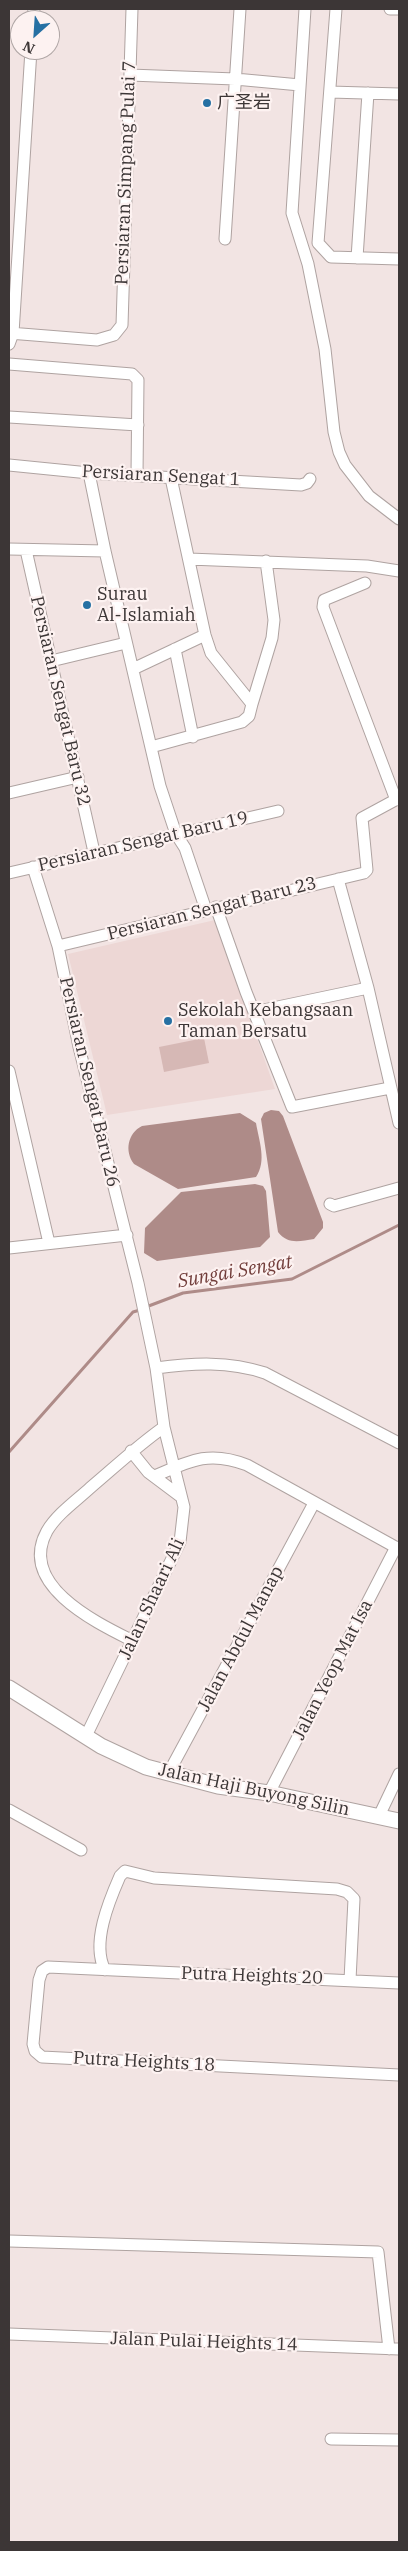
<!DOCTYPE html>
<meta charset="utf-8">
<style>
body{margin:0}
#map{position:relative;width:408px;height:2551px;overflow:hidden;background:#f2e4e3;font-family:"IBM Plex Serif",serif}
canvas{display:block}
.frame{position:absolute;inset:0;border:10px solid #3c3636;pointer-events:none}
.north{position:absolute;left:10px;top:10px;width:50px;height:50px;box-sizing:border-box;background:#fdf2f1;border:1px solid #b0a7a6;border-radius:50%;rotate:206deg;font-size:14px;font-weight:700;line-height:20px;text-align:center;color:#3c3636}
.north::after{content:'';display:block;margin:auto;width:18px;height:22px;background:#2670a3;clip-path:polygon(50% 0,100% 100%,50% 72%,0 100%)}
</style>
<div id="map">
<canvas width="408" height="2551"></canvas>
<div class="frame"></div>
<div class="north">N</div>
</div>
<script>
const c = document.querySelector('canvas').getContext('2d');
c.lineJoin = 'round';
function fill(path, color) { c.fillStyle = color; c.fill(path, 'evenodd'); }
function trace(path, color, width, dash) { c.strokeStyle = color; c.lineWidth = width; c.lineCap = dash ? 'butt' : 'round'; c.setLineDash(dash || []); c.stroke(path); }
function drawText(font, color, halo, rows, align = 'center') {
  c.font = font + ' "IBM Plex Serif","Noto Sans SC",serif'; c.lineWidth = 4.5; c.setLineDash([]); c.textBaseline = 'middle'; c.strokeStyle = halo; c.fillStyle = color; for (const [text, x, y, turn = 0] of rows) {
    c.save(); c.translate(x, y); c.rotate((+turn || 0) * Math.PI / 180); c.textAlign = isNaN(turn) ? turn : align; if (halo) c.strokeText(text, 0, 0); c.fillText(text, 0, 0); c.restore();
  }
}
fill(new Path2D(`
 M 215,920 L 275,1089 L 107,1115 L 68,954 Z`), '#edd7d5');
fill(new Path2D(`
 M 204,1038 L 209,1063 L 164,1072 L 159,1047 Z`), '#d6b8b5');
fill(new Path2D(`
 M 271,1110 L 279,1111 L 283,1116 L 323,1222 L 323,1228 L 314,1239 C 300,1241 288,1245 278,1232 L 261,1119 L 264,1113 Z
 M 240,1113 L 256,1123 C 259,1141 267,1161 256,1177 L 178,1189 L 134,1164 C 124,1151 128,1133 142,1126 Z
 M 255,1184 L 263,1186 L 266,1191 L 270,1237 L 260,1247 L 157,1261 L 144,1253 L 145,1228 L 181,1192 Z`), '#ae8b88');
trace(new Path2D(`
 M 146,1307 L 183,1293 L 292,1279 L 399,1225
 M 9,1452 L 133,1312 L 140,1310`), '#ae8b88', 3);
const minor = new Path2D(`
 M 305,9 L 292,213 L 308,264 L 325,349 L 334,432 L 339,452 L 345,465 L 369,496 L 399,519
 M 336,9 L 318,243 L 331,257 L 399,259
 M 390,9 L 399,9
 M 33,20 L 34,9
 M 130,75 L 235,79 L 300,85
 M 330,92 L 399,94
 M 225,239 L 240,9
 M 357,258 L 368,93
 M 9,333 L 97,340 L 114,335 L 122,325 L 132,9
 M 9,344 L 13,333 L 31,50
 M 9,364 L 132,374 L 138,380 L 137,475
 M 9,417 L 138,425
 M 9,465 L 89,473 L 301,485 L 307,483 L 310,479
 M 89,473 L 105,551 L 160,786 L 176,834 L 185,848 L 206,910
 M 9,549 L 105,551
 M 26,550 L 94,852
 M 189,559 L 367,566 L 399,571
 M 365,583 L 324,600 L 323,607 L 396,800
 M 175,649 L 193,737
 M 51,661 L 126,643
 M 133,669 L 205,635
 M 252,704 L 272,638 L 274,620 L 266,561
 M 151,747 L 242,722 L 249,716 L 252,704 L 211,653 L 205,635 L 171,478
 M 9,793 L 78,777
 M 33,867 L 58,946 L 79,1047 L 138,1283 L 156,1368 L 164,1427 L 184,1507 L 180,1542 L 86,1736
 M 9,873 L 278,811
 M 338,879 L 368,988 L 399,1123
 M 216,907 L 246,992 L 292,1107 L 390,1088
 M 58,946 L 364,873 L 367,870 L 362,818 L 399,798
 M 254,1012 L 368,988
 M 9,1071 L 49,1243
 M 330,1204 L 334,1206 L 399,1188
 M 9,1248 L 127,1235
 M 156,1368 C 194,1363 228,1361 265,1373 L 399,1443
 M 131,1451 L 148,1472 L 180,1496
 M 155,1476 C 189,1461 209,1450 247,1465 L 399,1549
 M 133,1641 C 97,1623 17,1585 47,1531 C 57,1514 76,1501 90,1488 C 115,1467 137,1446 164,1427
 M 168,1774 L 314,1503
 M 269,1793 L 396,1547
 M 9,1810 L 81,1850
 M 379,1816 L 399,1774
 M 105,1970 C 91,1944 109,1901 120,1876 L 125,1871 L 154,1878 L 337,1889 L 347,1892 L 354,1899 L 350,1980
 M 399,1983 L 48,1967 L 42,1971 L 39,1980 L 33,2044 L 35,2051 L 42,2057 L 399,2075
 M 9,2241 L 378,2252 L 389,2349
 M 9,2334 L 399,2349
 M 331,2439 L 399,2440`);
const tertiary = new Path2D(`
 M 9,1688 L 101,1746 L 146,1767 L 218,1786 L 269,1793 L 399,1821`);
trace(minor, '#afa3a1', 13);
trace(tertiary, '#afa3a1', 17);
trace(minor, '#fff', 11);
trace(tertiary, '#fff', 15);
for (const [x, y, r, color] of [
 [207,103,5,"#2670a3"],
 [87,605,5,"#2670a3"],
 [168,1021,5,"#2670a3"]
]) { const dot = new Path2D(); dot.arc(x, y, r, 0, 2 * Math.PI); c.fillStyle = color; c.fill(dot); trace(dot, '#fdf2f1', 2); }
drawText('18px', '#3c3636', '#fdf2f1', [
 ["广圣岩",217,103],
 ["Surau",97,595],
 ["Al-Islamiah",97,616],
 ["Sekolah Kebangsaan",178,1011],
 ["Taman Bersatu",178,1032]
], 'left');
drawText('18px', '#3c3636', '#fdf2f1', [
 ["Persiaran Simpang Pulai 7",126,173,-88],
 ["Persiaran Sengat 1",161,476,3],
 ["Persiaran Sengat Baru 32",60,701,77],
 ["Persiaran Sengat Baru 19",143,842,-13],
 ["Persiaran Sengat Baru 23",212,909,-14],
 ["Persiaran Sengat Baru 26",89,1082,77],
 ["Jalan Shaari Ali",152,1599,-65],
 ["Jalan Abdul Manap",241,1639,-62],
 ["Jalan Yeop Mat Isa",333,1670,-63],
 ["Jalan Haji Buyong Silin",254,1790,12],
 ["Putra Heights 20",252,1976,2],
 ["Putra Heights 18",144,2062,3],
 ["Jalan Pulai Heights 14",204,2342,2]
]);
drawText('italic 19px', '#723e3b', '#fdf2f1', [
 ["Sungai Sengat",235,1272,-10]
]);
</script>
